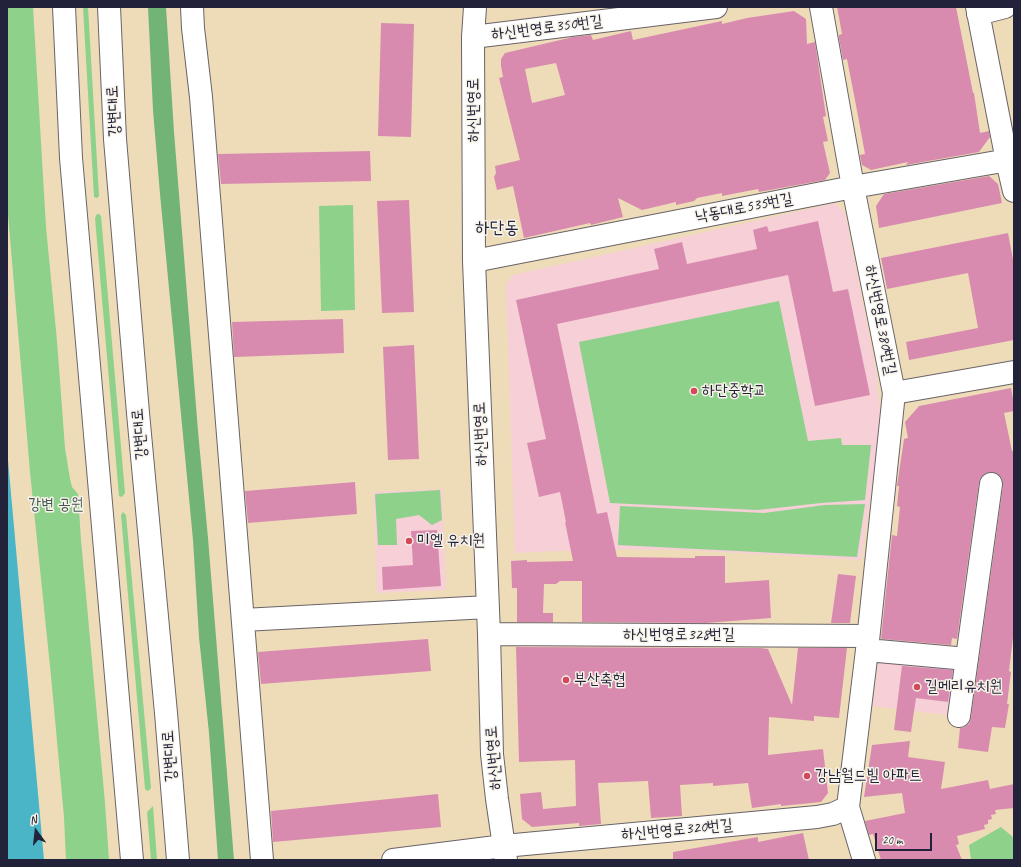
<!DOCTYPE html>
<meta charset="utf-8">
<style>
body{margin:0}
#map{position:relative;width:1021px;height:867px;overflow:hidden;background:#eedcb9;font-family:Caveat,sans-serif}
canvas{display:block}
.frame{position:absolute;inset:0;border:8px solid #22223b;pointer-events:none}
.north{position:absolute;left:16px;top:811px;width:40px;height:40px;-webkit-text-stroke:3px #f7f3e8;paint-order:stroke;rotate:345deg;font-size:11px;font-weight:700;line-height:16px;text-align:center;color:#22223b}
.north::after{content:'';display:block;margin:auto;width:14px;height:18px;background:#22223b;clip-path:polygon(50% 0,100% 100%,50% 72%,0 100%)}
.scale{position:absolute;left:875px;top:833px;width:57px;height:18px;box-sizing:border-box;border:2px solid #22223b;border-top:0;padding-left:5px;font-size:12px;line-height:14px;white-space:nowrap;color:#22223b;-webkit-text-stroke:3px #f7f3e8;paint-order:stroke}
</style>
<div id="map">
<canvas width="1021" height="867"></canvas>
<div class="frame"></div>
<div class="north">N</div>
<div class="scale">20 m</div>
</div>
<script>
const c = document.querySelector('canvas').getContext('2d');
c.lineJoin = 'round';
function fill(path, color) { c.fillStyle = color; c.fill(path, 'evenodd'); }
function trace(path, color, width, dash) { c.strokeStyle = color; c.lineWidth = width; c.lineCap = dash ? 'butt' : 'round'; c.setLineDash(dash || []); c.stroke(path); }
function drawText(font, color, halo, rows, align = 'center') {
  c.font = font + ' Caveat,"Poor Story",sans-serif'; c.lineWidth = 3; c.setLineDash([]); c.textBaseline = 'middle'; c.strokeStyle = halo; c.fillStyle = color; for (const [text, x, y, turn = 0] of rows) {
    c.save(); c.translate(x, y); c.rotate((+turn || 0) * Math.PI / 180); c.textAlign = isNaN(turn) ? turn : align; if (halo) c.strokeText(text, 0, 0); c.fillText(text, 0, 0); c.restore();
  }
}
fill(new Path2D(`
 M 835,203 L 845,213 L 876,370 L 880,413 L 877,454 L 861,560 L 687,550 L 606,549 L 515,553 L 506,285 L 513,275 Z
 M 442,489 L 446,590 L 377,593 L 373,492 Z
 M 879,657 L 961,668 L 955,716 L 873,706 Z`), '#f6cfd7');
fill(new Path2D(`
 M 7,7 L 33,7 L 46,227 L 57,341 L 65,448 L 70,479 L 72,487 L 78,494 L 81,540 L 105,803 L 109,860 L 66,860 L 64,817 L 51,676 L 30,472 L 7,203 Z
 M 83,7 L 88,7 L 99,196 L 97,198 L 94,197 Z
 M 353,205 L 355,310 L 321,311 L 319,206 Z
 M 97,214 L 99,214 L 101,216 L 125,493 L 122,497 L 119,496 L 95,218 Z
 M 779,301 L 808,441 L 841,438 L 842,445 L 871,445 L 865,500 L 821,503 L 758,510 L 610,503 L 579,342 Z
 M 440,490 L 442,520 L 432,525 L 419,515 L 396,519 L 397,545 L 378,545 L 375,494 Z
 M 865,504 L 857,557 L 618,545 L 620,506 L 764,513 L 825,505 Z
 M 123,512 L 126,515 L 151,788 L 148,791 L 145,789 L 121,515 Z
 M 153,806 L 157,860 L 151,860 L 147,812 Z
 M 1001,827 L 1014,838 L 1014,860 L 971,860 L 969,845 Z`), '#8dd18a');
fill(new Path2D(`
 M 148,7 L 166,7 L 174,132 L 198,431 L 208,538 L 234,860 L 218,860 L 209,733 L 199,637 L 193,540 L 160,194 L 153,110 Z`), '#72b376');
fill(new Path2D(`
 M 7,449 L 44,860 L 7,860 Z`), '#4bb5c8');
fill(new Path2D(`
 M 837,7 L 956,7 L 973,93 L 974,93 L 980,133 L 989,131 L 990,137 L 979,152 L 906,165 L 908,162 L 871,170 L 862,165 L 860,155 L 865,154 L 855,100 L 847,59 L 843,60 L 839,38 L 839,35 L 842,34 Z
 M 794,11 L 806,19 L 807,44 L 815,42 L 826,116 L 823,117 L 828,141 L 823,142 L 830,173 L 825,180 L 759,192 L 758,189 L 722,196 L 722,193 L 697,198 L 694,201 L 676,205 L 676,202 L 642,210 L 618,198 L 623,217 L 591,225 L 590,223 L 524,238 L 513,186 L 497,190 L 494,177 L 496,173 L 495,166 L 520,160 L 499,78 L 503,77 L 501,66 L 501,59 L 505,53 L 573,37 L 591,35 L 593,40 L 631,31 L 633,40 L 722,21 L 722,24 L 747,18 ZM 556,63 L 565,95 L 532,103 L 525,69 Z
 M 381,23 L 414,24 L 411,137 L 378,136 Z
 M 370,151 L 371,181 L 221,184 L 218,154 Z
 M 989,176 L 998,184 L 1002,203 L 879,228 L 876,206 L 884,194 Z
 M 409,200 L 414,312 L 382,313 L 377,201 Z
 M 818,221 L 833,292 L 848,289 L 870,395 L 815,406 L 788,275 L 557,324 L 597,514 L 607,512 L 617,557 L 695,558 L 695,556 L 725,556 L 725,583 L 769,580 L 771,618 L 706,623 L 582,622 L 582,581 L 560,581 L 556,584 L 544,584 L 543,613 L 553,613 L 553,622 L 517,622 L 517,588 L 512,588 L 511,561 L 527,560 L 527,562 L 573,561 L 565,522 L 566,522 L 560,492 L 539,497 L 527,443 L 546,439 L 516,300 L 659,269 L 654,249 L 682,242 L 687,264 L 757,249 L 753,230 L 767,226 L 769,232 Z
 M 1008,233 L 1014,265 L 1014,340 L 909,360 L 906,342 L 978,328 L 968,273 L 887,289 L 881,258 Z
 M 343,319 L 344,353 L 234,357 L 232,322 Z
 M 414,345 L 419,459 L 388,460 L 383,347 Z
 M 1011,388 L 1014,404 L 1014,411 L 1004,413 L 1012,451 L 1014,451 L 1014,629 L 1009,671 L 1011,672 L 1007,704 L 1009,704 L 1005,728 L 992,727 L 988,752 L 958,748 L 960,728 L 964,727 L 969,724 L 971,718 L 1003,486 L 1002,479 L 998,474 L 992,472 L 986,473 L 981,477 L 979,482 L 957,639 L 952,638 L 951,645 L 882,639 L 881,638 L 892,535 L 897,536 L 900,507 L 897,506 L 899,486 L 897,486 L 904,439 L 908,438 L 905,422 L 919,406 Z
 M 355,482 L 357,514 L 248,523 L 245,491 Z
 M 437,530 L 441,586 L 383,590 L 382,567 L 413,565 L 411,531 Z
 M 838,574 L 856,576 L 850,623 L 831,623 Z
 M 428,639 L 431,671 L 261,684 L 258,652 Z
 M 516,647 L 761,648 L 768,649 L 792,705 L 798,648 L 847,648 L 839,718 L 814,716 L 814,721 L 769,717 L 768,755 L 823,749 L 828,793 L 821,802 L 781,806 L 781,804 L 752,808 L 748,783 L 713,786 L 713,783 L 680,785 L 682,816 L 651,818 L 648,781 L 598,783 L 601,824 L 579,826 L 579,823 L 532,827 L 522,819 L 520,794 L 541,792 L 543,809 L 576,806 L 575,760 L 519,762 Z
 M 902,666 L 953,670 L 948,702 L 916,698 L 911,732 L 894,730 Z
 M 910,741 L 908,757 L 945,762 L 941,789 L 988,780 L 990,789 L 1014,784 L 1014,808 L 995,810 L 996,814 L 991,815 L 992,819 L 988,820 L 988,824 L 984,825 L 985,829 L 957,836 L 959,844 L 956,845 L 962,860 L 881,860 L 873,834 L 869,835 L 865,821 L 905,813 L 902,793 L 864,797 L 872,745 Z
 M 438,794 L 441,827 L 273,842 L 271,811 Z
 M 803,833 L 809,860 L 673,860 L 673,852 L 758,837 L 758,842 Z`), '#d98baf');
const minor = new Path2D(`
 M 192,7 L 193,28 L 201,97 L 262,860
 M 475,7 L 473,37 L 474,261 L 489,634 L 492,754 L 497,799 L 506,860
 M 821,7 L 853,187 L 894,393 L 867,650 L 848,807 L 864,860
 M 977,7 L 1007,161 L 1014,191
 M 978,14 L 1005,7
 M 473,37 L 716,7
 M 474,261 L 853,187 L 1014,159
 M 894,393 L 1014,372
 M 243,620 L 488,607
 M 489,634 L 868,636
 M 867,650 L 967,659
 M 959,716 L 991,484
 M 393,860 L 504,846 L 817,817 L 833,814 L 848,807`);
const major = new Path2D(`
 M 64,7 L 71,158 L 132,860
 M 109,7 L 115,139 L 138,413 L 166,713 L 178,860`);
trace(minor, '#696367', 24);
trace(major, '#696367', 24);
trace(minor, '#fff', 22);
trace(major, '#fff', 22);
for (const [x, y, r, color] of [
 [694,391,4,"#d1495b"],
 [409,541,4,"#d1495b"],
 [566,680,4,"#d1495b"],
 [917,687,4,"#d1495b"],
 [807,776,4,"#d1495b"]
]) { const dot = new Path2D(); dot.arc(x, y, r, 0, 2 * Math.PI); c.fillStyle = color; c.fill(dot); trace(dot, '#f7f3e8', 1.5); }
drawText('16px', '#22223b', '#f7f3e8', [
 ["하신번영로350번길",547,28,-7],
 ["하신번영로",474,110,-90],
 ["강변대로",114,111,-93],
 ["낙동대로535번길",744,208,-11],
 ["하신번영로380번길",880,320,79],
 ["강변대로",140,434,-95],
 ["하신번영로",481,434,-92],
 ["하신번영로328번길",679,635],
 ["강변대로",170,756,-94],
 ["하신번영로",494,758,-94],
 ["하신번영로320번길",677,830,-5]
]);
drawText('16px', '#22223b', '#f7f3e8', [
 ["하단중학교",702,391],
 ["미엘 유치원",417,541],
 ["부산축협",574,680],
 ["길메리유치원",925,687],
 ["강남월드빌 아파트",815,776]
], 'left');
drawText('16px', '#425753', '#f7f3e8', [
 ["강변 공원",56,505]
]);
drawText('18px', '#22223b', '#f7f3e8', [
 ["하단동",497,228]
]);
</script>
